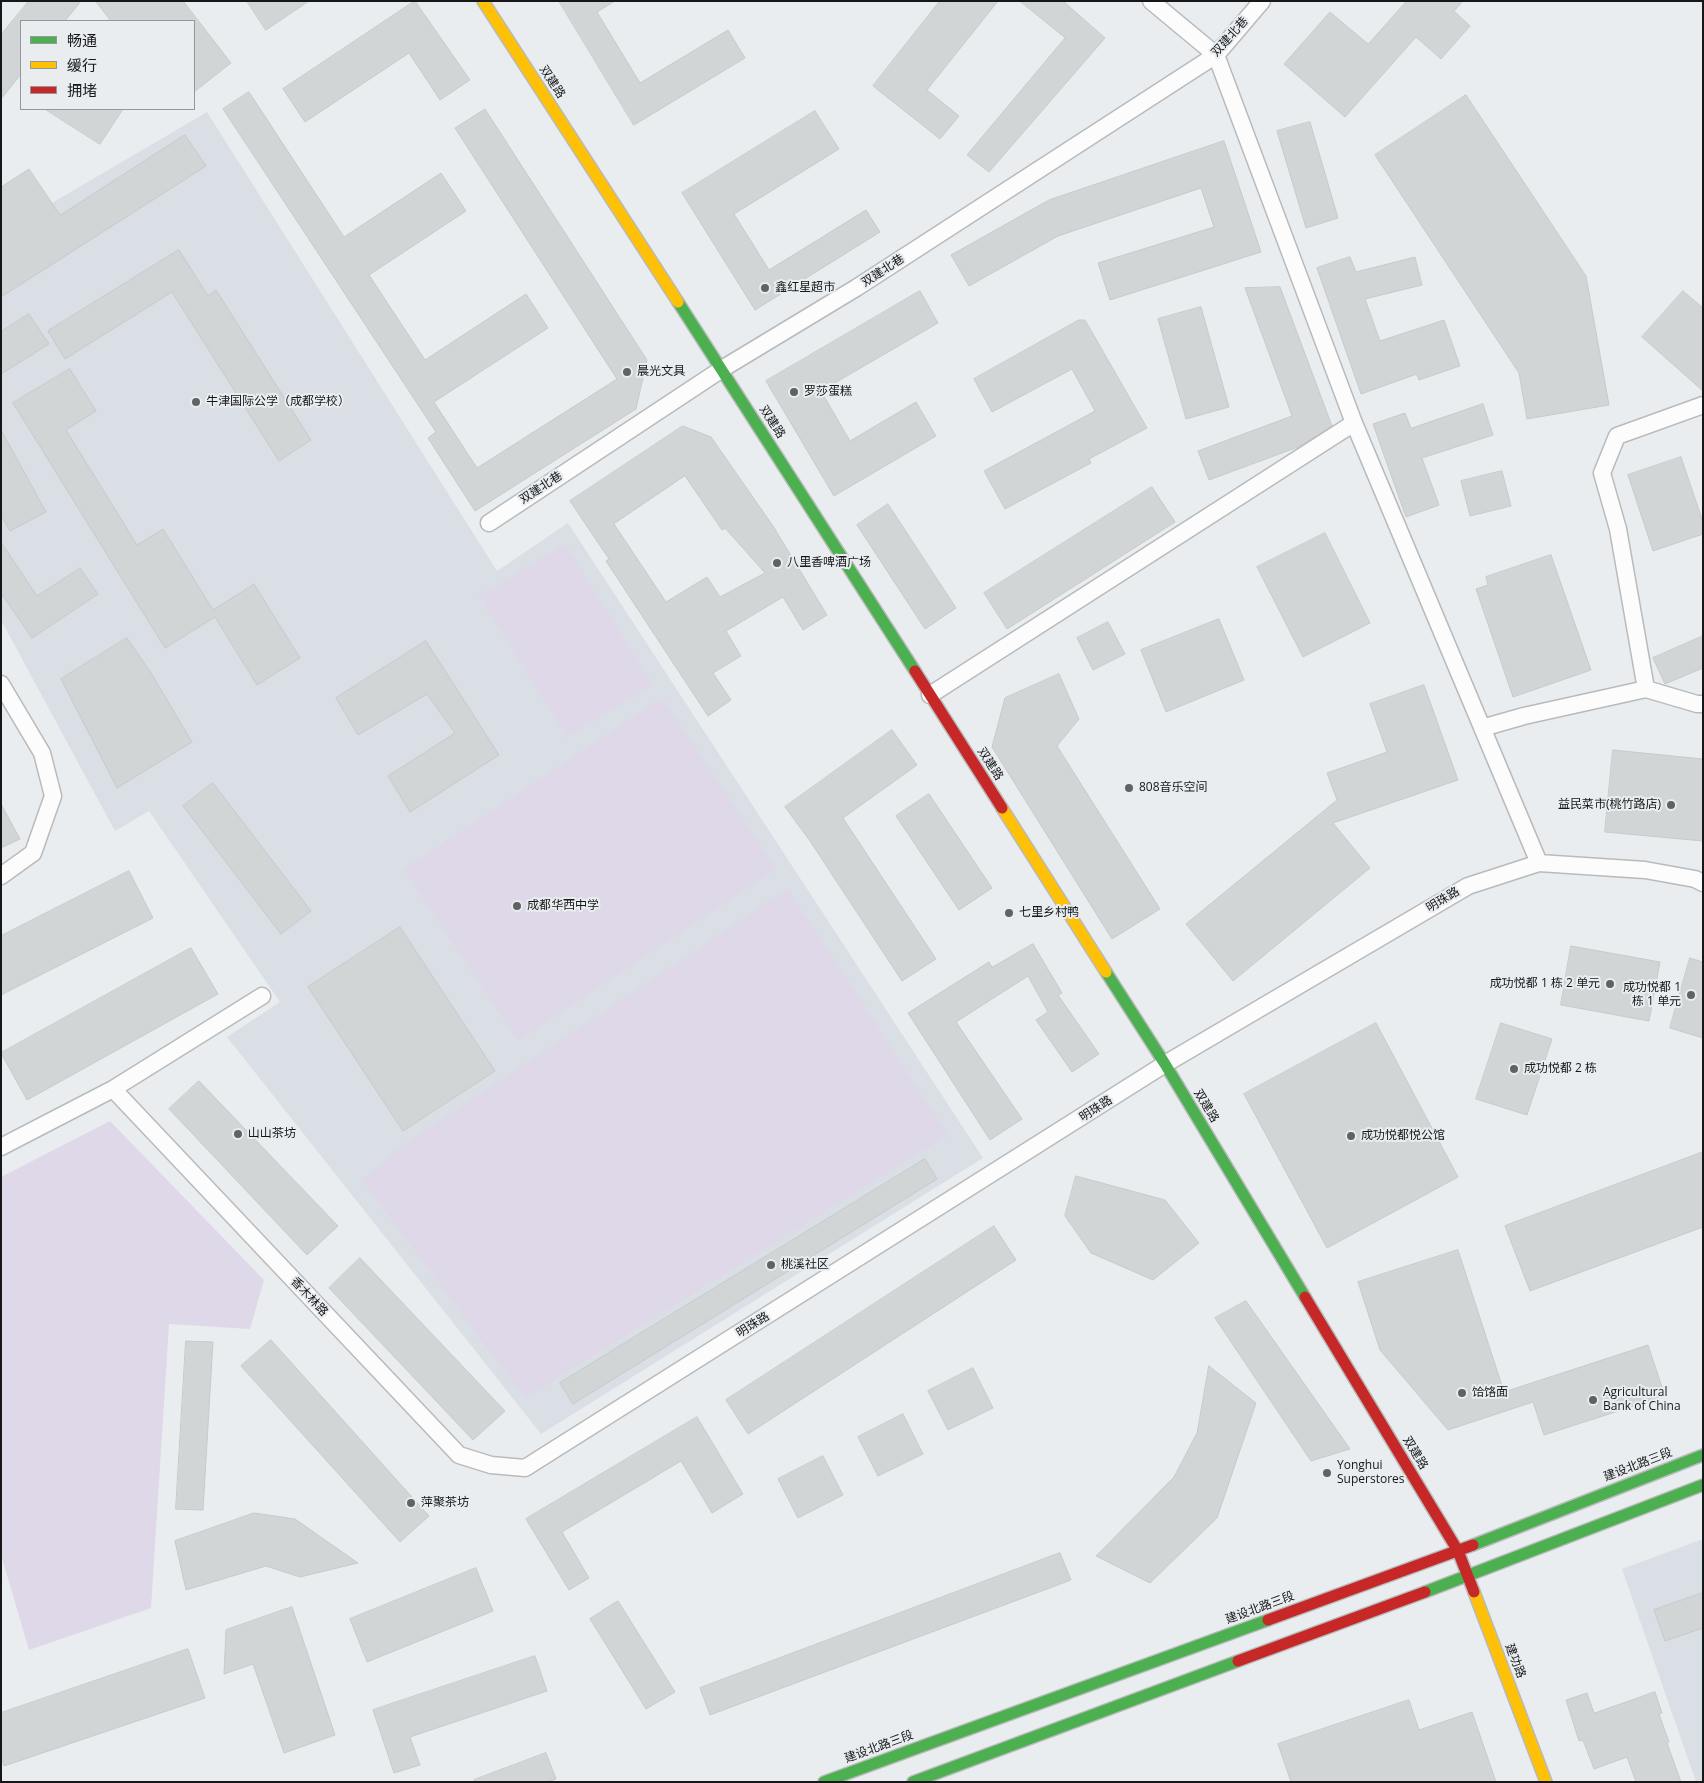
<!DOCTYPE html>
<meta charset="utf-8">
<style>
body{margin:0}
#map{position:relative;width:1704px;height:1783px;overflow:hidden;background:#eaedef;font-family:"Open Sans","Noto Sans SC",sans-serif}
canvas{display:block}
.frame{position:absolute;inset:0;border:2px solid #161719;pointer-events:none}
.legend{position:absolute;left:20px;top:20px;width:175px;height:90px;box-sizing:border-box;background:#e9edf0;border:1px solid #95979a;margin:0;padding:6px 9px;list-style:none;font-size:15px;color:#161719}
.legend li{display:flex;align-items:center;gap:10px;height:25px}
.legend b{width:25px;border:1px solid #95979a}
</style>
<div id="map">
<canvas width="1704" height="1783"></canvas>
<div class="frame"></div>
<ul class="legend">
<li><b style="height:6px;background:#4caf50"></b>畅通</li>
<li><b style="height:6px;background:#ffc107"></b>缓行</li>
<li><b style="height:6px;background:#c62828"></b>拥堵</li>
</ul>
</div>
<script>
const c = document.querySelector('canvas').getContext('2d');
c.lineJoin = 'round';
function fill(path, color) { c.fillStyle = color; c.fill(path, 'evenodd'); }
function trace(path, color, width, dash) { c.strokeStyle = color; c.lineWidth = width; c.lineCap = dash ? 'butt' : 'round'; c.setLineDash(dash || []); c.stroke(path); }
function drawText(font, color, halo, rows, align = 'center') {
  c.font = font + ' "Open Sans","Noto Sans SC",sans-serif'; c.lineWidth = 4; c.setLineDash([]); c.textBaseline = 'middle'; c.strokeStyle = halo; c.fillStyle = color; for (const [text, x, y, turn = 0] of rows) {
    c.save(); c.translate(x, y); c.rotate((+turn || 0) * Math.PI / 180); c.textAlign = isNaN(turn) ? turn : align; if (halo) c.strokeText(text, 0, 0); c.fillText(text, 0, 0); c.restore();
  }
}
fill(new Path2D(`
 M 207,112 L 497,571 L 568,523 L 983,1158 L 541,1434 L 227,1037 L 280,1002 L 149,811 L 115,831 L 1,620 L 1,233 Z
 M 1703,1539 L 1703,1782 L 1696,1782 L 1622,1569 Z`), '#d9dfe5');
fill(new Path2D(`
 M 565,544 L 653,685 L 567,737 L 479,596 Z
 M 662,698 L 776,869 L 518,1041 L 403,869 Z
 M 788,889 L 948,1135 L 525,1398 L 362,1180 L 405,1144 Z
 M 110,1121 L 264,1280 L 250,1329 L 169,1324 L 151,1608 L 29,1650 L 1,1555 L 1,1177 Z`), '#ded8e9');
const building = new Path2D(`
 M 29,1 L 81,1 L 65,21 L 21,21 L 21,74 L 1,99 L 1,35 Z
 M 96,1 L 183,1 L 231,63 L 194,92 L 194,21 L 111,21 Z
 M 247,1 L 309,1 L 266,30 Z
 M 415,1 L 470,80 L 440,100 L 409,53 L 305,122 L 283,89 Z
 M 559,1 L 615,1 L 597,12 L 640,83 L 728,30 L 745,58 L 634,125 Z
 M 940,1 L 998,1 L 927,90 L 959,116 L 940,139 L 873,86 Z
 M 1020,1 L 1063,1 L 1105,38 L 989,172 L 967,155 L 1065,38 Z
 M 1407,1 L 1463,1 L 1454,11 L 1470,26 L 1441,59 L 1416,37 L 1345,117 L 1284,64 L 1330,12 L 1368,44 Z
 M 249,92 L 344,237 L 441,173 L 466,211 L 369,275 L 425,360 L 526,294 L 548,328 L 434,402 L 477,468 L 617,379 L 455,128 L 485,109 L 647,360 L 636,409 L 475,511 L 428,438 L 436,432 L 223,109 Z
 M 1466,95 L 1586,276 L 1609,405 L 1527,419 L 1519,373 L 1375,155 Z
 M 45,109 L 123,109 L 100,144 Z
 M 815,111 L 839,149 L 734,214 L 769,270 L 866,210 L 880,232 L 755,310 L 682,193 Z
 M 1310,122 L 1338,218 L 1306,228 L 1277,131 Z
 M 185,135 L 206,166 L 1,297 L 1,187 L 29,169 L 60,215 Z
 M 1224,141 L 1261,252 L 1110,300 L 1098,263 L 1214,227 L 1201,188 L 1058,236 L 969,286 L 951,255 L 1049,200 Z
 M 179,250 L 208,296 L 216,290 L 311,440 L 279,461 L 172,292 L 65,359 L 48,331 Z
 M 1350,257 L 1356,272 L 1415,257 L 1422,285 L 1365,299 L 1380,341 L 1444,320 L 1460,366 L 1419,380 L 1417,374 L 1361,394 L 1317,268 Z
 M 1280,287 L 1332,426 L 1298,447 L 1209,480 L 1198,451 L 1292,416 L 1245,288 Z
 M 920,291 L 938,323 L 821,391 L 850,441 L 916,402 L 936,436 L 834,496 L 766,381 Z
 M 1683,291 L 1703,308 L 1703,391 L 1642,337 Z
 M 1201,307 L 1229,407 L 1186,419 L 1158,319 Z
 M 29,314 L 49,344 L 1,374 L 1,332 Z
 M 1079,320 L 1085,320 L 1147,428 L 1089,459 L 1091,463 L 1005,509 L 984,471 L 1095,411 L 1072,369 L 992,412 L 974,379 Z
 M 70,369 L 96,411 L 66,430 L 137,545 L 163,529 L 213,610 L 254,584 L 300,658 L 257,685 L 215,617 L 165,648 L 13,403 Z
 M 1483,404 L 1493,435 L 1422,458 L 1439,505 L 1406,517 L 1373,424 L 1405,413 L 1411,428 Z
 M 683,426 L 711,437 L 773,526 L 827,615 L 803,630 L 783,597 L 726,631 L 741,656 L 713,673 L 731,700 L 708,716 L 606,561 L 609,559 L 570,501 ZM 685,476 L 722,530 L 725,528 L 765,573 L 720,597 L 707,577 L 666,602 L 614,524 Z
 M 1,430 L 46,512 L 10,531 L 1,515 Z
 M 1681,457 L 1703,522 L 1703,534 L 1653,551 L 1628,475 Z
 M 1502,471 L 1511,506 L 1470,516 L 1461,481 Z
 M 1152,487 L 1175,522 L 1007,629 L 984,593 Z
 M 888,504 L 956,608 L 925,629 L 857,525 Z
 M 1325,533 L 1370,623 L 1303,657 L 1257,567 Z
 M 1,542 L 37,596 L 80,568 L 98,594 L 32,638 L 1,593 Z
 M 1551,555 L 1591,670 L 1513,697 L 1476,589 L 1488,585 L 1486,577 Z
 M 1219,619 L 1244,680 L 1166,712 L 1141,650 Z
 M 1108,622 L 1125,654 L 1093,670 L 1077,638 Z
 M 1703,636 L 1703,668 L 1665,684 L 1653,658 Z
 M 127,638 L 151,673 L 192,742 L 117,788 L 61,679 Z
 M 426,641 L 499,755 L 410,812 L 388,776 L 455,733 L 427,694 L 358,735 L 336,698 Z
 M 1059,674 L 1079,719 L 1057,746 L 1160,909 L 1112,939 L 992,747 L 1005,698 Z
 M 1424,685 L 1458,780 L 1333,823 L 1370,868 L 1233,981 L 1186,924 L 1337,800 L 1327,773 L 1387,752 L 1370,704 Z
 M 892,730 L 917,765 L 843,818 L 936,959 L 902,981 L 810,841 L 785,807 Z
 M 1613,750 L 1703,759 L 1703,841 L 1605,832 Z
 M 213,783 L 311,911 L 281,934 L 183,806 Z
 M 929,794 L 992,888 L 959,910 L 896,816 Z
 M 1,804 L 20,839 L 1,848 Z
 M 129,871 L 153,918 L 1,995 L 1,936 Z
 M 400,927 L 495,1071 L 403,1131 L 308,987 Z
 M 1033,944 L 1062,993 L 1058,995 L 1099,1054 L 1072,1072 L 1036,1020 L 1048,1012 L 1028,976 L 956,1022 L 1022,1119 L 990,1140 L 908,1013 L 989,962 L 992,967 Z
 M 1571,946 L 1660,962 L 1649,1021 L 1561,1005 Z
 M 191,948 L 218,994 L 27,1100 L 1,1053 Z
 M 1690,958 L 1703,962 L 1703,1038 L 1670,1028 Z
 M 1376,1023 L 1458,1177 L 1327,1248 L 1244,1094 Z
 M 1501,1023 L 1552,1039 L 1527,1115 L 1476,1099 Z
 M 199,1081 L 338,1226 L 307,1255 L 169,1109 Z
 M 1703,1152 L 1703,1227 L 1530,1291 L 1505,1226 Z
 M 925,1159 L 937,1179 L 573,1404 L 560,1383 Z
 M 1076,1176 L 1165,1200 L 1199,1243 L 1153,1280 L 1091,1253 L 1065,1216 Z
 M 994,1226 L 1016,1260 L 748,1434 L 726,1400 Z
 M 1458,1250 L 1504,1392 L 1648,1345 L 1665,1396 L 1544,1435 L 1533,1402 L 1448,1430 L 1380,1350 L 1358,1282 Z
 M 360,1258 L 505,1411 L 473,1440 L 329,1288 Z
 M 1246,1301 L 1350,1449 L 1311,1461 L 1215,1318 Z
 M 271,1340 L 429,1516 L 400,1542 L 241,1366 Z
 M 186,1341 L 213,1342 L 203,1510 L 176,1509 Z
 M 1209,1366 L 1256,1403 L 1217,1518 L 1150,1583 L 1096,1556 L 1174,1477 L 1197,1433 Z
 M 973,1368 L 993,1408 L 948,1430 L 928,1391 Z
 M 903,1414 L 923,1454 L 878,1476 L 858,1437 Z
 M 697,1417 L 743,1494 L 712,1513 L 681,1461 L 562,1532 L 589,1578 L 569,1590 L 526,1519 Z
 M 823,1456 L 843,1495 L 798,1518 L 778,1479 Z
 M 254,1513 L 295,1519 L 358,1563 L 300,1577 L 266,1566 L 186,1590 L 175,1541 Z
 M 1060,1553 L 1071,1580 L 710,1715 L 700,1688 Z
 M 476,1568 L 493,1611 L 367,1662 L 350,1619 Z
 M 1703,1593 L 1703,1628 L 1665,1641 L 1654,1610 Z
 M 618,1601 L 675,1692 L 646,1709 L 590,1619 Z
 M 292,1607 L 335,1735 L 284,1753 L 253,1664 L 224,1674 L 226,1630 Z
 M 188,1649 L 205,1698 L 4,1766 L 1,1757 L 1,1713 Z
 M 535,1656 L 547,1691 L 410,1737 L 420,1765 L 394,1773 L 373,1710 Z
 M 1655,1692 L 1662,1713 L 1659,1714 L 1669,1742 L 1667,1743 L 1681,1782 L 1636,1782 L 1627,1757 L 1594,1769 L 1583,1740 L 1579,1741 L 1566,1700 L 1587,1693 L 1594,1713 Z
 M 1409,1700 L 1419,1730 L 1472,1712 L 1496,1782 L 1291,1782 L 1278,1744 Z
 M 546,1753 L 556,1779 L 547,1782 L 474,1782 L 474,1780 Z`);
fill(building, '#d2d5d6');
trace(building, '#c7cacb', 1);
const street = new Path2D(`
 M 1151,1 L 1216,55 L 1354,423 L 1539,863
 M 1703,405 L 1617,436 L 1602,473 L 1618,529 L 1646,689 L 1697,704 L 1703,704
 M 489,523 L 722,369 L 856,288 L 1216,55 L 1262,1
 M 1,684 L 42,753 L 53,796 L 33,853 L 1,876
 M 930,695 L 1354,423
 M 1482,728 L 1524,716 L 1646,689
 M 113,1089 L 459,1455 L 491,1465 L 525,1468 L 1165,1064 L 1468,886 L 1539,863 L 1645,870 L 1695,879 L 1703,883
 M 1,1147 L 113,1089 L 262,996`);
const fast = new Path2D(`
 M 678,302 L 915,671
 M 1106,972 L 1165,1064 L 1305,1297
 M 1473,1545 L 1703,1455
 M 1425,1592 L 1703,1485
 M 824,1782 L 1268,1620
 M 913,1782 L 1238,1661`);
const slow = new Path2D(`
 M 483,1 L 678,302
 M 1002,808 L 1106,972
 M 1474,1592 L 1546,1782`);
const jam = new Path2D(`
 M 915,671 L 1002,808
 M 1305,1297 L 1458,1551 L 1474,1592
 M 1268,1620 L 1473,1545
 M 1238,1661 L 1425,1592`);
trace(street, '#b8babb', 19);
trace(fast, '#b8babb', 14);
trace(slow, '#b8babb', 14);
trace(jam, '#b8babb', 14);
trace(street, '#fcfcfd', 16);
trace(fast, '#4caf50', 11);
trace(slow, '#ffc107', 11);
trace(jam, '#c62828', 11);
for (const [x, y, r, color] of [
 [765,288,5,"#606264"],
 [627,372,5,"#606264"],
 [794,392,5,"#606264"],
 [196,402,5,"#606264"],
 [777,563,5,"#606264"],
 [1129,788,5,"#606264"],
 [1671,805,5,"#606264"],
 [517,906,5,"#606264"],
 [1009,913,5,"#606264"],
 [1610,984,5,"#606264"],
 [1691,995,5,"#606264"],
 [1514,1069,5,"#606264"],
 [238,1134,5,"#606264"],
 [1351,1136,5,"#606264"],
 [771,1265,5,"#606264"],
 [1462,1393,5,"#606264"],
 [1593,1400,5,"#606264"],
 [1327,1473,5,"#606264"],
 [411,1503,5,"#606264"]
]) { const dot = new Path2D(); dot.arc(x, y, r, 0, 2 * Math.PI); c.fillStyle = color; c.fill(dot); trace(dot, '#e9edf0', 2); }
drawText('12px', '#161719', '#e9edf0', [
 ["双建北巷",1230,37,-48],
 ["双建路",552,82,57],
 ["双建北巷",883,271,-33],
 ["双建路",772,422,57],
 ["双建北巷",541,488,-33],
 ["双建路",990,764,57],
 ["明珠路",1443,900,-31],
 ["双建路",1206,1106,59],
 ["明珠路",1096,1109,-33],
 ["香木林路",309,1297,47],
 ["明珠路",753,1325,-32],
 ["双建路",1415,1453,59],
 ["建设北路三段",1638,1465,-21],
 ["建设北路三段",1260,1608,-20],
 ["建功路",1515,1661,69],
 ["建设北路三段",879,1747,-20]
]);
drawText('12px', '#161719', '#e9edf0', [
 ["鑫红星超市",775,288],
 ["晨光文具",637,372],
 ["罗莎蛋糕",804,392],
 ["牛津国际公学（成都学校）",206,402],
 ["八里香啤酒广场",787,563],
 ["808音乐空间",1139,788],
 ["益民菜市(桃竹路店)",1661,805,"right"],
 ["成都华西中学",527,906],
 ["七里乡村鸭",1019,913],
 ["成功悦都 1 栋 2 单元",1600,984,"right"],
 ["成功悦都 1",1681,988,"right"],
 ["栋 1 单元",1681,1002,"right"],
 ["成功悦都 2 栋",1524,1069],
 ["山山茶坊",248,1134],
 ["成功悦都悦公馆",1361,1136],
 ["桃溪社区",781,1265],
 ["饸饹面",1472,1393],
 ["Agricultural",1603,1393],
 ["Bank of China",1603,1407],
 ["Yonghui",1337,1466],
 ["Superstores",1337,1480],
 ["萍聚茶坊",421,1503]
], 'left');
</script>
